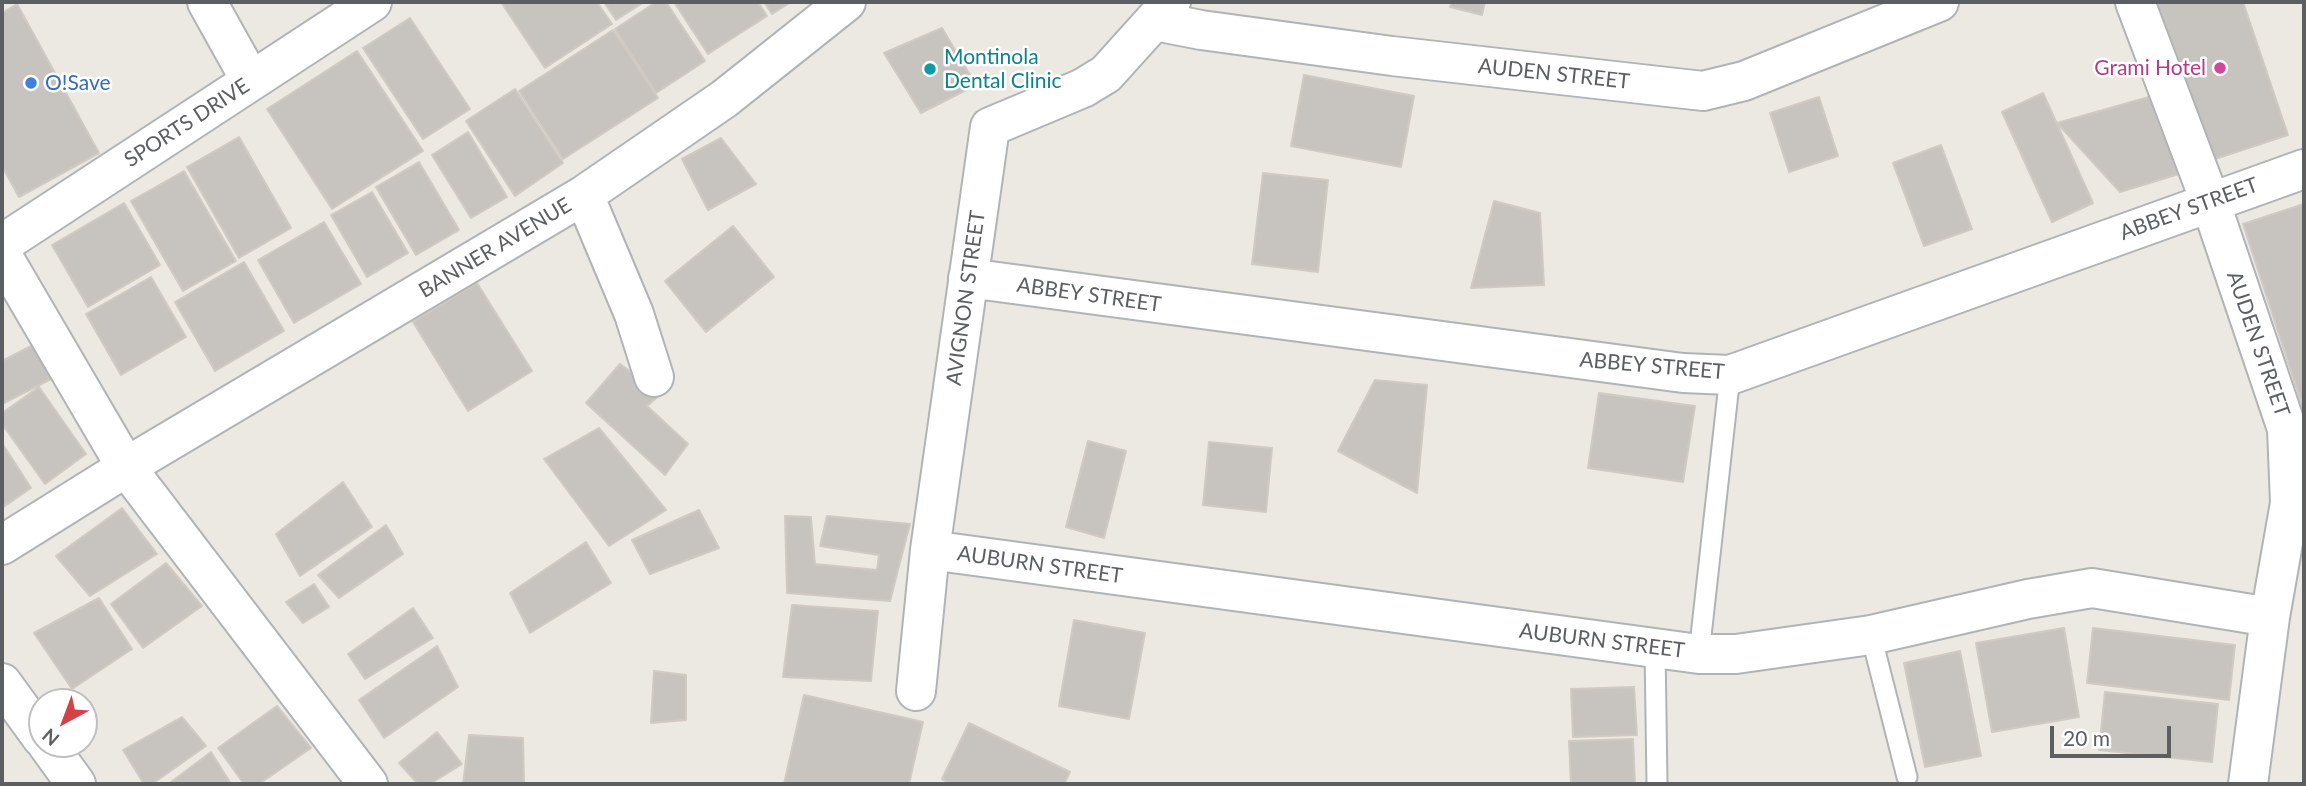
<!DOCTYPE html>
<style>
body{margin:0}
#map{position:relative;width:2306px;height:786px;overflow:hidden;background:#ece9e3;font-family:Lato,sans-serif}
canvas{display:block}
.frame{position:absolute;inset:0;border:4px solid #5b5f62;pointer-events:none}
.north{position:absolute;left:28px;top:688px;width:70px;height:70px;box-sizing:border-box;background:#fff;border:2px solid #bdbfc0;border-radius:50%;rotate:221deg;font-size:19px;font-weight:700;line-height:28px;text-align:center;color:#5b5f62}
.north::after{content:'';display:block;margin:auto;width:24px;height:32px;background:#d34246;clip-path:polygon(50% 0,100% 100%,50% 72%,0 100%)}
.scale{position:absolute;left:2050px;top:726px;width:121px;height:32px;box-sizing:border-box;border:4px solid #5b5f62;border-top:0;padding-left:9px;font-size:21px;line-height:24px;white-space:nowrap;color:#5b5f62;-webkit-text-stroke:5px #fff;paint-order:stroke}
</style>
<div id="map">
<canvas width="2306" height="786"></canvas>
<div class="frame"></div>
<div class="north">N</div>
<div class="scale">20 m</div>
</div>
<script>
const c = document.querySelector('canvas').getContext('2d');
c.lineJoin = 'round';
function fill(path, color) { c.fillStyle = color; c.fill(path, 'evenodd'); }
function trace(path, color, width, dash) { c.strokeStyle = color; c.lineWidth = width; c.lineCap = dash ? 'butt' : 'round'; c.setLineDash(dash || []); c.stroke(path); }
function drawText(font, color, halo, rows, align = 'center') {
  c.font = font + ' Lato,sans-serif'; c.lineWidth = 5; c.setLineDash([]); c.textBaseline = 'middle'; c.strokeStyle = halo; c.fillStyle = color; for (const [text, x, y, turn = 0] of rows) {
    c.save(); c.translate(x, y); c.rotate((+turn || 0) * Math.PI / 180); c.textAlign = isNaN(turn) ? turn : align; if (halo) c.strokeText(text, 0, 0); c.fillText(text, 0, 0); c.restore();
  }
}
const building = new Path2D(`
 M 501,2 L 597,2 L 612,24 L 545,68 Z
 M 604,2 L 644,2 L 616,20 Z
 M 656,2 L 666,2 L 705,61 L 656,93 L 615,29 Z
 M 674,2 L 758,2 L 767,16 L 708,54 Z
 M 764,2 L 791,2 L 772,14 Z
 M 1452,2 L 1485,2 L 1482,15 L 1450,7 Z
 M 2150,2 L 2243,2 L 2288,135 L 2209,161 Z
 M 17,4 L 99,153 L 19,197 L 2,166 L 2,13 Z
 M 410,18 L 470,109 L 423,139 L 363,48 Z
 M 942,28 L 976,85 L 921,113 L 884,53 Z
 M 613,30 L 658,98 L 563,159 L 519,91 Z
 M 357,51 L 423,151 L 332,209 L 267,109 Z
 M 1304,75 L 1414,96 L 1401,167 L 1291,146 Z
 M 515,89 L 563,163 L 515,196 L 466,121 Z
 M 2043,93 L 2093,203 L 2052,222 L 2002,112 Z
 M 2156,95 L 2179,174 L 2120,192 L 2057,123 Z
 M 1819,97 L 1838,156 L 1789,172 L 1770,113 Z
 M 468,132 L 507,197 L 471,218 L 432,155 Z
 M 239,137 L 291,228 L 239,258 L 187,167 Z
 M 721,138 L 756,184 L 708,210 L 682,159 Z
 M 1941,145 L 1972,229 L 1924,246 L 1893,163 Z
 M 419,162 L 459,230 L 416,255 L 376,187 Z
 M 184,171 L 236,261 L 183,291 L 131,201 Z
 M 1263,173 L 1328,180 L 1318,272 L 1252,264 Z
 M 372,192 L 408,253 L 367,277 L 331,215 Z
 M 1494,201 L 1540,213 L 1544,285 L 1471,288 Z
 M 124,203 L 160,265 L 88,307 L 52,245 Z
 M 2304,204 L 2304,408 L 2303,408 L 2243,224 Z
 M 324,222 L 361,284 L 294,323 L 258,260 Z
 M 733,226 L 774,277 L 706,332 L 665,281 Z
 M 244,262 L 284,331 L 215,371 L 175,302 Z
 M 151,277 L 186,337 L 121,375 L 86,314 Z
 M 477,283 L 532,371 L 468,411 L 413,322 Z
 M 35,344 L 53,378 L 2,404 L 2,361 Z
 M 620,364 L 661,394 L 647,406 L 688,444 L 665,475 L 586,403 Z
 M 1375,380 L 1427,385 L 1417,493 L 1338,451 Z
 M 39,387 L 86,454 L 45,484 L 2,424 L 2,413 Z
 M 1599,393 L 1695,406 L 1683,482 L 1588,468 Z
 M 599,428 L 666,510 L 609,546 L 544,459 Z
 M 1088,441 L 1126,451 L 1104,538 L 1066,527 Z
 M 1209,442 L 1272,448 L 1266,512 L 1203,505 Z
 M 2,443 L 31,488 L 2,508 Z
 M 343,482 L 372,527 L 300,576 L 276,534 Z
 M 122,508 L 157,554 L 90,596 L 56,556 Z
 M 699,510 L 719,548 L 650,574 L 632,540 Z
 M 785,516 L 811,517 L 815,564 L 877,570 L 879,555 L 820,546 L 827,516 L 910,524 L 890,601 L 787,593 Z
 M 386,525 L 403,554 L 339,598 L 318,575 Z
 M 586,542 L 611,583 L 530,633 L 510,593 Z
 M 166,563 L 202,606 L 143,648 L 111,604 Z
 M 314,584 L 329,607 L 303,623 L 286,602 Z
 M 99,598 L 132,649 L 72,689 L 34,633 Z
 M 792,605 L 878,611 L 871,681 L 783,677 Z
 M 413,608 L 433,638 L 365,679 L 348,654 Z
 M 1074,620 L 1145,633 L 1129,719 L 1059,706 Z
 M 2064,628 L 2079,717 L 1992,732 L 1976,643 Z
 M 2093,628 L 2235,645 L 2229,700 L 2087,683 Z
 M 437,646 L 458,687 L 384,738 L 359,700 Z
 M 1960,651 L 1981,756 L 1925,767 L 1904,663 Z
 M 654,671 L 686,675 L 686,720 L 651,723 Z
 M 1634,687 L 1637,735 L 1573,737 L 1571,689 Z
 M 2105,692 L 2218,704 L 2212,762 L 2099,750 Z
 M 804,695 L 923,722 L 909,784 L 784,784 Z
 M 277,706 L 311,748 L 259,784 L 244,784 L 218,748 Z
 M 182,717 L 206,746 L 152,784 L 144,784 L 123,750 Z
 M 969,723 L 1070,772 L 1064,784 L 952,784 L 942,779 Z
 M 437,732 L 462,764 L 430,784 L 418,784 L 399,763 Z
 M 469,735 L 523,738 L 524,784 L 463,784 Z
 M 1633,739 L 1635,784 L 1571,784 L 1569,741 Z
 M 211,752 L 231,784 L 172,784 L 171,782 Z`);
fill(building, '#c7c4c0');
trace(building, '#d0cac2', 2);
const service = new Path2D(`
 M 1871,635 L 1907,777
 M 1655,647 L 1657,784
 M 1699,654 L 1730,375`);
const minor = new Path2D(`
 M 207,2 L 251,81
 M 2135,2 L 2210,201 L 2287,429 L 2290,503 L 2270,617 L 2248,784
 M 1155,21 L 1201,30 L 1392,56 L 1703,91 L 1744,81 L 1939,2
 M 584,195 L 634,314 L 654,377
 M 2,244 L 372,2
 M 2,255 L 126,467 L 368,784
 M 968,278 L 1683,373 L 1730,375 L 2304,169
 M 2,545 L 146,455 L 584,195 L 724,99 L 846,2
 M 930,550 L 1699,654 L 1736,654 L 1871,635 L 2028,599 L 2092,588 L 2270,617
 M 2,683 L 42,738
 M 916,691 L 930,550 L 990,127 L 1083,88 L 1106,74 L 1171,2
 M 47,744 L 76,784`);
trace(service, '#b0b4b7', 23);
trace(minor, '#b0b4b7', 42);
trace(service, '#fff', 19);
trace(minor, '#fff', 38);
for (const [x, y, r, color] of [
 [2220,68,7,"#d1479c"],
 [930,69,7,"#0f9aa8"],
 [31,83,7,"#3f7fe0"]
]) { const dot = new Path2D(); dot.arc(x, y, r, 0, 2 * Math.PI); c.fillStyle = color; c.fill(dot); trace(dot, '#fff', 2.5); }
drawText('21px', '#0d838f', '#fff', [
 ["Montinola",944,57],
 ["Dental Clinic",944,81]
], 'left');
drawText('21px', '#b23c85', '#fff', [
 ["Grami Hotel",2206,68]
], 'right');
drawText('21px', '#5b5f62', '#fff', [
 ["AUDEN STREET",1554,74,6],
 ["SPORTS DRIVE",187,123,-33],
 ["ABBEY STREET",2189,209,-20],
 ["BANNER AVENUE",495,248,-31],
 ["ABBEY STREET",1089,295,8],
 ["AVIGNON STREET",966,298,-82],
 ["AUDEN STREET",2258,344,71],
 ["ABBEY STREET",1652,366,5],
 ["AUBURN STREET",1040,565,8],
 ["AUBURN STREET",1602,641,7]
]);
drawText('21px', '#366cbe', '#fff', [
 ["O!Save",45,83]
], 'left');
</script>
